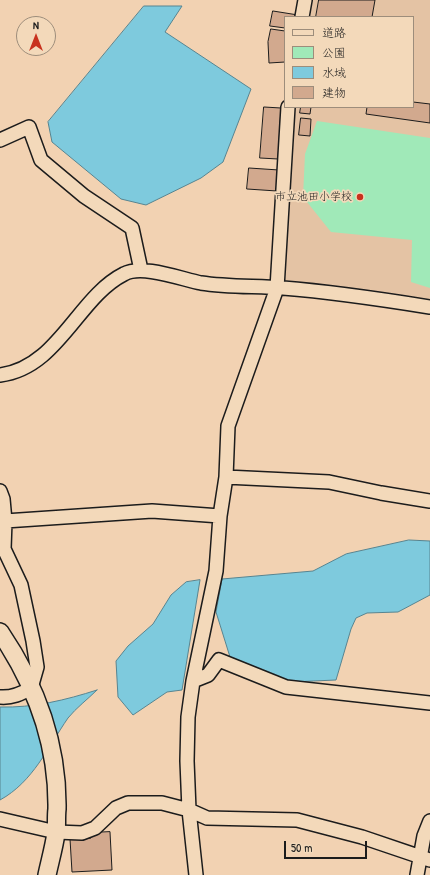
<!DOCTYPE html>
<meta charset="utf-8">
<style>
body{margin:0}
#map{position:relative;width:430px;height:875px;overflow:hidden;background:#f2d2b2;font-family:"Patrick Hand","Klee One",sans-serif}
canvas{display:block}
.legend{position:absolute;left:284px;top:16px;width:130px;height:92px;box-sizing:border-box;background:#f3d9ba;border:1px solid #9d8d7b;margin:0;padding:5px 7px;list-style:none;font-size:12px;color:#1c1c1c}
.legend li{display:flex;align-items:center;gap:8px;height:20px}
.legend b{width:20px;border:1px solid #9d8d7b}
.north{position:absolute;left:16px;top:16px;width:40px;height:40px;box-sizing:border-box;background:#f3d9ba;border:1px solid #9d8d7b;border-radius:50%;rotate:0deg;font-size:11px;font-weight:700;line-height:16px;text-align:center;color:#1c1c1c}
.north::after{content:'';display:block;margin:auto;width:14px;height:18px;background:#c8321e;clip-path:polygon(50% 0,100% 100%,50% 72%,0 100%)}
.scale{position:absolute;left:284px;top:841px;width:83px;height:18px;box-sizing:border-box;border:2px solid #1c1c1c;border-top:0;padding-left:5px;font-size:12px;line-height:14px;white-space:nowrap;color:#1c1c1c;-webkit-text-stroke:3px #f3d9ba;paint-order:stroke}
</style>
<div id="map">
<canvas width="430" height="875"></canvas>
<ul class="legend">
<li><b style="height:5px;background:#f3d9ba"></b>道路</li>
<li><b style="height:11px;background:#a0e9b8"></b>公園</li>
<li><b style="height:11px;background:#7ecadd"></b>水域</li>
<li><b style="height:11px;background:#d2a98e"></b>建物</li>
</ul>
<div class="north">N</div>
<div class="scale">50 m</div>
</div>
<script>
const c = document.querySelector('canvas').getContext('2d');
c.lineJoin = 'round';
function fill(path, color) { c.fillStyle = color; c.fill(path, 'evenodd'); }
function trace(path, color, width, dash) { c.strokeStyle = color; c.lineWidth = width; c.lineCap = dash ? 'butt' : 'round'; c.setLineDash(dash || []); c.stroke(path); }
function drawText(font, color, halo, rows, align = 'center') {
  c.font = font + ' "Patrick Hand","Klee One",sans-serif'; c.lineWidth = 3.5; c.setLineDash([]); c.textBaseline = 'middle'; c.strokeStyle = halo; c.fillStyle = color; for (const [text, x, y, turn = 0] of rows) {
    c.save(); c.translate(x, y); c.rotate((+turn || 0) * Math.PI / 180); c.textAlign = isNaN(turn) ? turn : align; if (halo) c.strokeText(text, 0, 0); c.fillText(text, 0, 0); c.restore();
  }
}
fill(new Path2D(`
 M 313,0 L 430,0 L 430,302 L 285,280 L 295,107 L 413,107 L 413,17 L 310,17 Z`), '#e4c3a4');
fill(new Path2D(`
 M 317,121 L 430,138 L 430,288 L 411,282 L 412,240 L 331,232 L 303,197 L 305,154 Z`), '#a0e9b8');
const water = new Path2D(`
 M 144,6 L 182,6 L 165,32 L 251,89 L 223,162 L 201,178 L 146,205 L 121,199 L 52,142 L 48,122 Z
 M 409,540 L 430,541 L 430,595 L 398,612 L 367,613 L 356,618 L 351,629 L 336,680 L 291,682 L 230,657 L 216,612 L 222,579 L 313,571 L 346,554 Z
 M 200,580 L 182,690 L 167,692 L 133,715 L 118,697 L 116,661 L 128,646 L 153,624 L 171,595 L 186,582 Z
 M 97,690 C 88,699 76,708 68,718 C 48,747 33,782 0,800 L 0,707 C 33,708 66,700 97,690 Z`);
fill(water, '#7ecadd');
trace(water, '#578490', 1);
const building = new Path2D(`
 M 319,0 L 375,0 L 372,17 L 316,17 Z
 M 273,11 L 298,15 L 298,17 L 285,17 L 285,28 L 270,26 Z
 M 271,29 L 285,31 L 285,62 L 269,63 L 268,42 Z
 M 413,102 L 430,104 L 430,123 L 366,114 L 367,107 L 413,107 Z
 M 264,107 L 281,108 L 278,159 L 260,158 Z
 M 301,107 L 311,107 L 310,114 L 300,113 Z
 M 301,118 L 311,119 L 310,136 L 299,135 Z
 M 249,168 L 279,170 L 277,191 L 247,189 Z
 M 110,832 L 112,870 L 72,872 L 70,839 L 91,838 L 91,833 Z`);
fill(building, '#d2a98e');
trace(building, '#1c1c1c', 1);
const minor = new Path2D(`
 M 302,17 L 305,0
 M 0,140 L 29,127 L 41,160 L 84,196 L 132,228 L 141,270
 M 0,375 C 58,368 78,297 124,274 C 142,264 181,279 201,283 C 227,287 256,286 283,288 C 333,292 380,299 430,307
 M 226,477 L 329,482 L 381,493 L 430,501
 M 0,491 L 3,499 L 5,521 L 4,549 L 21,585 L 33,641 L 37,667 L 31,688 C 21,694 12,698 0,697
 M 5,521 L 152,511 L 220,516
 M 193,681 L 208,675 L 219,660 L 286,687 L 430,703
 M 0,819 L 56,832 L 82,833 L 95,828 L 116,808 L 128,803 L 162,803 L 189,810 L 207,818 L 297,820 L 362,837 L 430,860
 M 196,875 L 189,810 L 187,761 L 188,717 L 193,681 L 216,571 L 220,516 L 226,477 L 228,426 L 277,288 L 288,107
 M 417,875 L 424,836 L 430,821`);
const tertiary = new Path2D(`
 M 0,632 C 36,685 58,745 57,809 C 56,817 57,826 56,833 C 54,847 50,861 47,875`);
trace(minor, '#1c1c1c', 16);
trace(tertiary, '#1c1c1c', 20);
trace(minor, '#f3d9ba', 13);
trace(tertiary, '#f3d9ba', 17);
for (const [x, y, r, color] of [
 [360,197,4,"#c8321e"]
]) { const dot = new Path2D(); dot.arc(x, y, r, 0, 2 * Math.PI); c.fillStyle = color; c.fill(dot); trace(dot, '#f3d9ba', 1.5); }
drawText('11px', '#1c1c1c', '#f3d9ba', [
 ["市立池田小学校",352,197]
], 'right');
</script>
